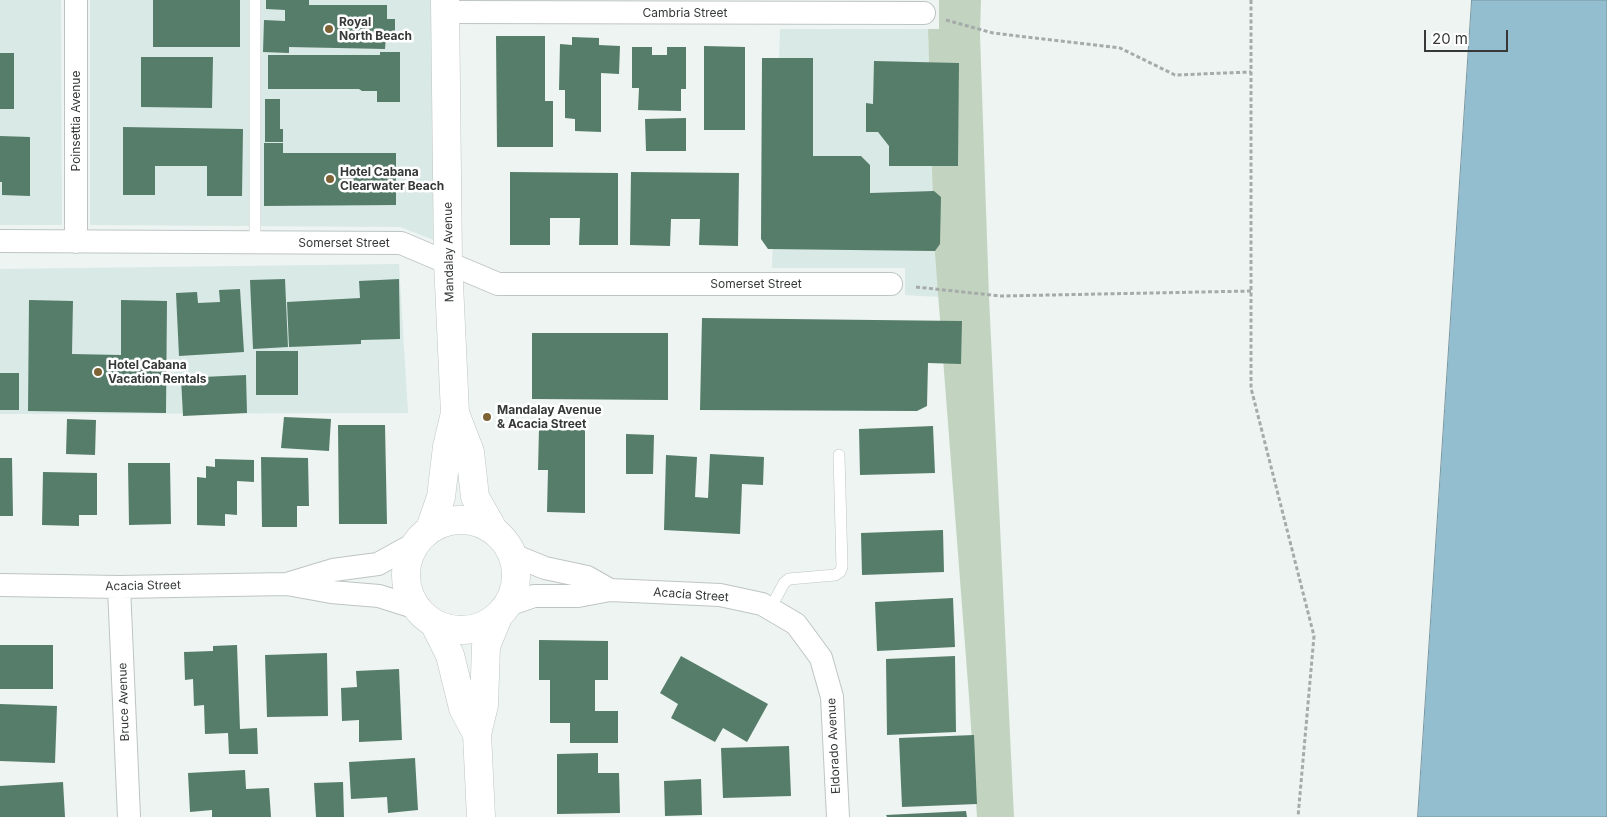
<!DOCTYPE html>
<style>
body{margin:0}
#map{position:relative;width:1607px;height:817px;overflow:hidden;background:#edf4f2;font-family:Inter,sans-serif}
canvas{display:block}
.scale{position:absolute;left:1424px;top:30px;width:84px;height:22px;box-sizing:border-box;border:2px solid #363938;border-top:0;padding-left:6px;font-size:15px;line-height:18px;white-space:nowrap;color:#363938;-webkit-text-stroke:4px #fff;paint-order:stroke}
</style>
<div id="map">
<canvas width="1607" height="817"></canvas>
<div class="scale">20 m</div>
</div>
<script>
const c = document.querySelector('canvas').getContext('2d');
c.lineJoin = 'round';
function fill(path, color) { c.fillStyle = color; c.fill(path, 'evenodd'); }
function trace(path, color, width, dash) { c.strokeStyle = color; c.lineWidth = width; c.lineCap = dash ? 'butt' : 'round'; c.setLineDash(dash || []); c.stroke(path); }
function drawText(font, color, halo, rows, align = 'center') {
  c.font = font + ' Inter,sans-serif'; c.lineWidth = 5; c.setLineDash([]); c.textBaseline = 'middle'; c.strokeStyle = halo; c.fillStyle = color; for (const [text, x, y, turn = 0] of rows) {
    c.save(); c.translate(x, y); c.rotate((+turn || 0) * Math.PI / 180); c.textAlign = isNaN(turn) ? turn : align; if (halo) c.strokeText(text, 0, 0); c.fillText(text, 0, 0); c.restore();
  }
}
fill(new Path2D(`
 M 0,0 L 61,0 L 62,225 L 0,225 Z
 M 90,0 L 431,0 L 434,240 L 400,227 L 90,225 Z
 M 780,29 L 928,29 L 934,241 L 939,297 L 905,295 L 905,268 L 772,268 Z
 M 399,264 L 408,413 L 0,414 L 0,269 Z`), '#d9e9e6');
fill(new Path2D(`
 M 939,0 L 981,0 L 980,34 L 989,297 L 1014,817 L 977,817 L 969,697 L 934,241 L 928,29 L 939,29 Z`), '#c2d4c0');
const water = new Path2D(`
 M 1472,0 L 1607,0 L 1607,817 L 1418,817 Z`);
fill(water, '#92becf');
trace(water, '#7696a2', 1);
fill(new Path2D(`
 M 153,0 L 240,0 L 240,47 L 153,47 Z
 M 266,0 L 309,0 L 309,5 L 387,5 L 387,19 L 395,19 L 395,37 L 386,36 L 385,49 L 289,47 L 289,53 L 263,52 L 264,20 L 285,21 L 285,10 L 266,9 Z
 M 496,36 L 545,36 L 545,101 L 553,101 L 553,147 L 497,147 Z
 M 572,37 L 599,38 L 599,45 L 620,46 L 619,74 L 601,73 L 601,132 L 575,131 L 575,119 L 565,118 L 565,90 L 559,90 L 560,44 L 572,45 Z
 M 704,46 L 745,47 L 745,130 L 704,130 Z
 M 632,47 L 652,47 L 652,55 L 667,55 L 667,47 L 686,47 L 686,89 L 681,89 L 681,111 L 638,110 L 639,88 L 632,88 Z
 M 380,52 L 400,52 L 400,102 L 377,102 L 377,91 L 362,91 L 359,89 L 268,89 L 268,55 L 380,55 Z
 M 0,53 L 14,53 L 14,109 L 0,109 Z
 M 141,57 L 213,57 L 212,108 L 141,107 Z
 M 762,58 L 813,58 L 813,156 L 861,156 L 870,165 L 870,193 L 934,191 L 941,197 L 940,244 L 935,251 L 768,249 L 761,239 Z
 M 874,61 L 959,63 L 958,166 L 889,166 L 889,146 L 878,132 L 866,132 L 866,103 L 873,104 Z
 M 265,99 L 280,99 L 280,129 L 283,129 L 283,142 L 265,142 Z
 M 686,118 L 686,151 L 646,151 L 645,119 Z
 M 123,127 L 243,129 L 242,196 L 207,196 L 207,166 L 155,166 L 155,195 L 123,195 Z
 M 0,136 L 30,137 L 30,196 L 2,195 L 2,182 L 0,182 Z
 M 264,143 L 283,143 L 283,153 L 396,153 L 396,205 L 264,206 Z
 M 510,172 L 618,173 L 618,245 L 579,245 L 580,218 L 550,218 L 550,245 L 510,245 Z
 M 631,172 L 739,173 L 738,246 L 699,245 L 700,219 L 671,219 L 670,246 L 630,245 Z
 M 285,279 L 288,347 L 253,349 L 250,280 Z
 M 399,279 L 400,339 L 361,340 L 361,344 L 289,347 L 287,302 L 360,298 L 359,281 Z
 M 240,289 L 244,352 L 179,356 L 176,293 L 197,292 L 198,303 L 220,302 L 219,290 Z
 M 29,300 L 73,301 L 72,354 L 121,355 L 121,300 L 167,301 L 166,413 L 28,411 Z
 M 702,318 L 962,321 L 961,364 L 928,363 L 927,406 L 917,411 L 700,410 Z
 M 532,333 L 668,333 L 668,400 L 532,399 Z
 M 256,351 L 298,351 L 298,395 L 256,395 Z
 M 0,373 L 19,373 L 19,410 L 0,410 Z
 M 246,375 L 247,413 L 183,416 L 181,378 Z
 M 284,417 L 331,419 L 329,451 L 281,448 Z
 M 67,419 L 96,420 L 95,455 L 66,454 Z
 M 338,425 L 385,425 L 387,524 L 339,524 Z
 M 933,426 L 935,473 L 860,475 L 859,429 Z
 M 539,429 L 585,430 L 585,513 L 547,512 L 548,470 L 538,470 Z
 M 626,434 L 654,435 L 653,474 L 626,474 Z
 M 710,454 L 764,457 L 763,485 L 742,484 L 740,534 L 664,530 L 666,455 L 697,457 L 695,497 L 708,498 Z
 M 261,457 L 308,458 L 309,506 L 297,506 L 297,527 L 262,527 Z
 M 0,458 L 12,458 L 13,516 L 0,516 Z
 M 215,459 L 254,460 L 254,482 L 237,481 L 237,515 L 225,514 L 225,526 L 197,525 L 197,477 L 206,478 L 206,466 L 215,467 Z
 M 128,463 L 170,463 L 171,524 L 129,525 Z
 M 43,472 L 97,473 L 97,515 L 79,515 L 79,526 L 42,525 Z
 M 943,530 L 944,572 L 862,575 L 861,533 Z
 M 953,598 L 955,647 L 877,651 L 875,602 Z
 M 539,640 L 608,641 L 608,680 L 595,680 L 595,711 L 618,711 L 618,743 L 570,743 L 570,723 L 550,723 L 550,680 L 539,680 Z
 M 0,645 L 53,645 L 53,689 L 0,689 Z
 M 237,645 L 240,729 L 257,728 L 258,754 L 229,754 L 228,733 L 205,734 L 204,705 L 194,706 L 193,679 L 185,680 L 184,652 L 213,651 L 213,646 Z
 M 327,653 L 328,716 L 267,717 L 265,655 Z
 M 681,656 L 768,704 L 747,742 L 723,728 L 715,742 L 671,718 L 678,704 L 660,693 Z
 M 955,656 L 956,732 L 887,735 L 886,659 Z
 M 399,669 L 402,740 L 359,742 L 359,720 L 342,721 L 341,688 L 357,687 L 356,671 Z
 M 0,704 L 57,706 L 55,763 L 0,761 Z
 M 974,735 L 977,804 L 902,807 L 899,738 Z
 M 789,746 L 791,796 L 723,798 L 721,748 Z
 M 598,753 L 598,773 L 619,773 L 620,813 L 557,814 L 557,754 Z
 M 415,758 L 418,810 L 388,813 L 387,797 L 351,799 L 349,762 Z
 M 245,770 L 246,789 L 269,788 L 271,817 L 212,817 L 212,810 L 190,812 L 188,773 Z
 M 701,779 L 702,815 L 665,816 L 664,781 Z
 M 63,782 L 65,817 L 0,817 L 0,786 Z
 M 343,782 L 344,817 L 316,817 L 314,783 Z
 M 966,811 L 967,817 L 887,817 L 886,815 Z`), '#567d6a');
const service = new Path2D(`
 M 255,242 L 255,0
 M 770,609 L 784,583 L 789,579 L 835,575 L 840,572 L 842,567 L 839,455`);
const minor = new Path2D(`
 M 76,0 L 76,242
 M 446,12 L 924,13
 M 0,241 L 401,243 L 498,284 L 891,284
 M 513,555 L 545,568 L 587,577 L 610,590
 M 290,583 L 333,570 L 378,564 L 416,543
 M 0,585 L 119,587 L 287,584 L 331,592 L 379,596 L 417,608
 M 119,587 L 129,817
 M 508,605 L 534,596 L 578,596 L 610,590 L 720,595 L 762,604 L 796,624 L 821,658 L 832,697 L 838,817`);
const tertiary = new Path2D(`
 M 455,413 L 470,452 L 475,497 L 493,529
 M406 575a55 55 0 1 1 110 0a55 55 0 1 1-110 0Z
 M 430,529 L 441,497 L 447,447 L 455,413 L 448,262 L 445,0
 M 434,623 L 450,655 L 463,708 L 477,734
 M 481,817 L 477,734 L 484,705 L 486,646 L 498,617`);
trace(service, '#bec5c4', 12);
trace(minor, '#bec5c4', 24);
trace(tertiary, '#bec5c4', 29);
trace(new Path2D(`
 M 1251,0 L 1251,388 L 1314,636 L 1298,817
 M 946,20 L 993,33 L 1120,48 L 1175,75 L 1251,72
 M 916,287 L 1001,296 L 1251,291`), '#a6abaa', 3, [4, 2.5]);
trace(service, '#fff', 11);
trace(minor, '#fff', 22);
trace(tertiary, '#fff', 28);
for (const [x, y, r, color] of [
 [329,29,5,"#7d6335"],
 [330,179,5,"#7d6335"],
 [98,372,5,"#7d6335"],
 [487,417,5,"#7d6335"]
]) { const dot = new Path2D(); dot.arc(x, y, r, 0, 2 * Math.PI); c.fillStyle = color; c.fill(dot); trace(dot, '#fff', 2); }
drawText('12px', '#363938', '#fff', [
 ["Cambria Street",685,13],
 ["Poinsettia Avenue",76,121,-90],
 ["Somerset Street",344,243],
 ["Mandalay Avenue",449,252,-91],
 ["Somerset Street",756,284],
 ["Acacia Street",143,586,-1],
 ["Acacia Street",691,595,4],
 ["Bruce Avenue",124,702,-92],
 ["Eldorado Avenue",834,746,-93]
]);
drawText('bold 12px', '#363938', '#fff', [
 ["Royal",339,22],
 ["North Beach",339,36],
 ["Hotel Cabana",340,172],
 ["Clearwater Beach",340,186],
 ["Hotel Cabana",108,365],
 ["Vacation Rentals",108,379],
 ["Mandalay Avenue",497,410],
 ["& Acacia Street",497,424]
], 'left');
</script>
